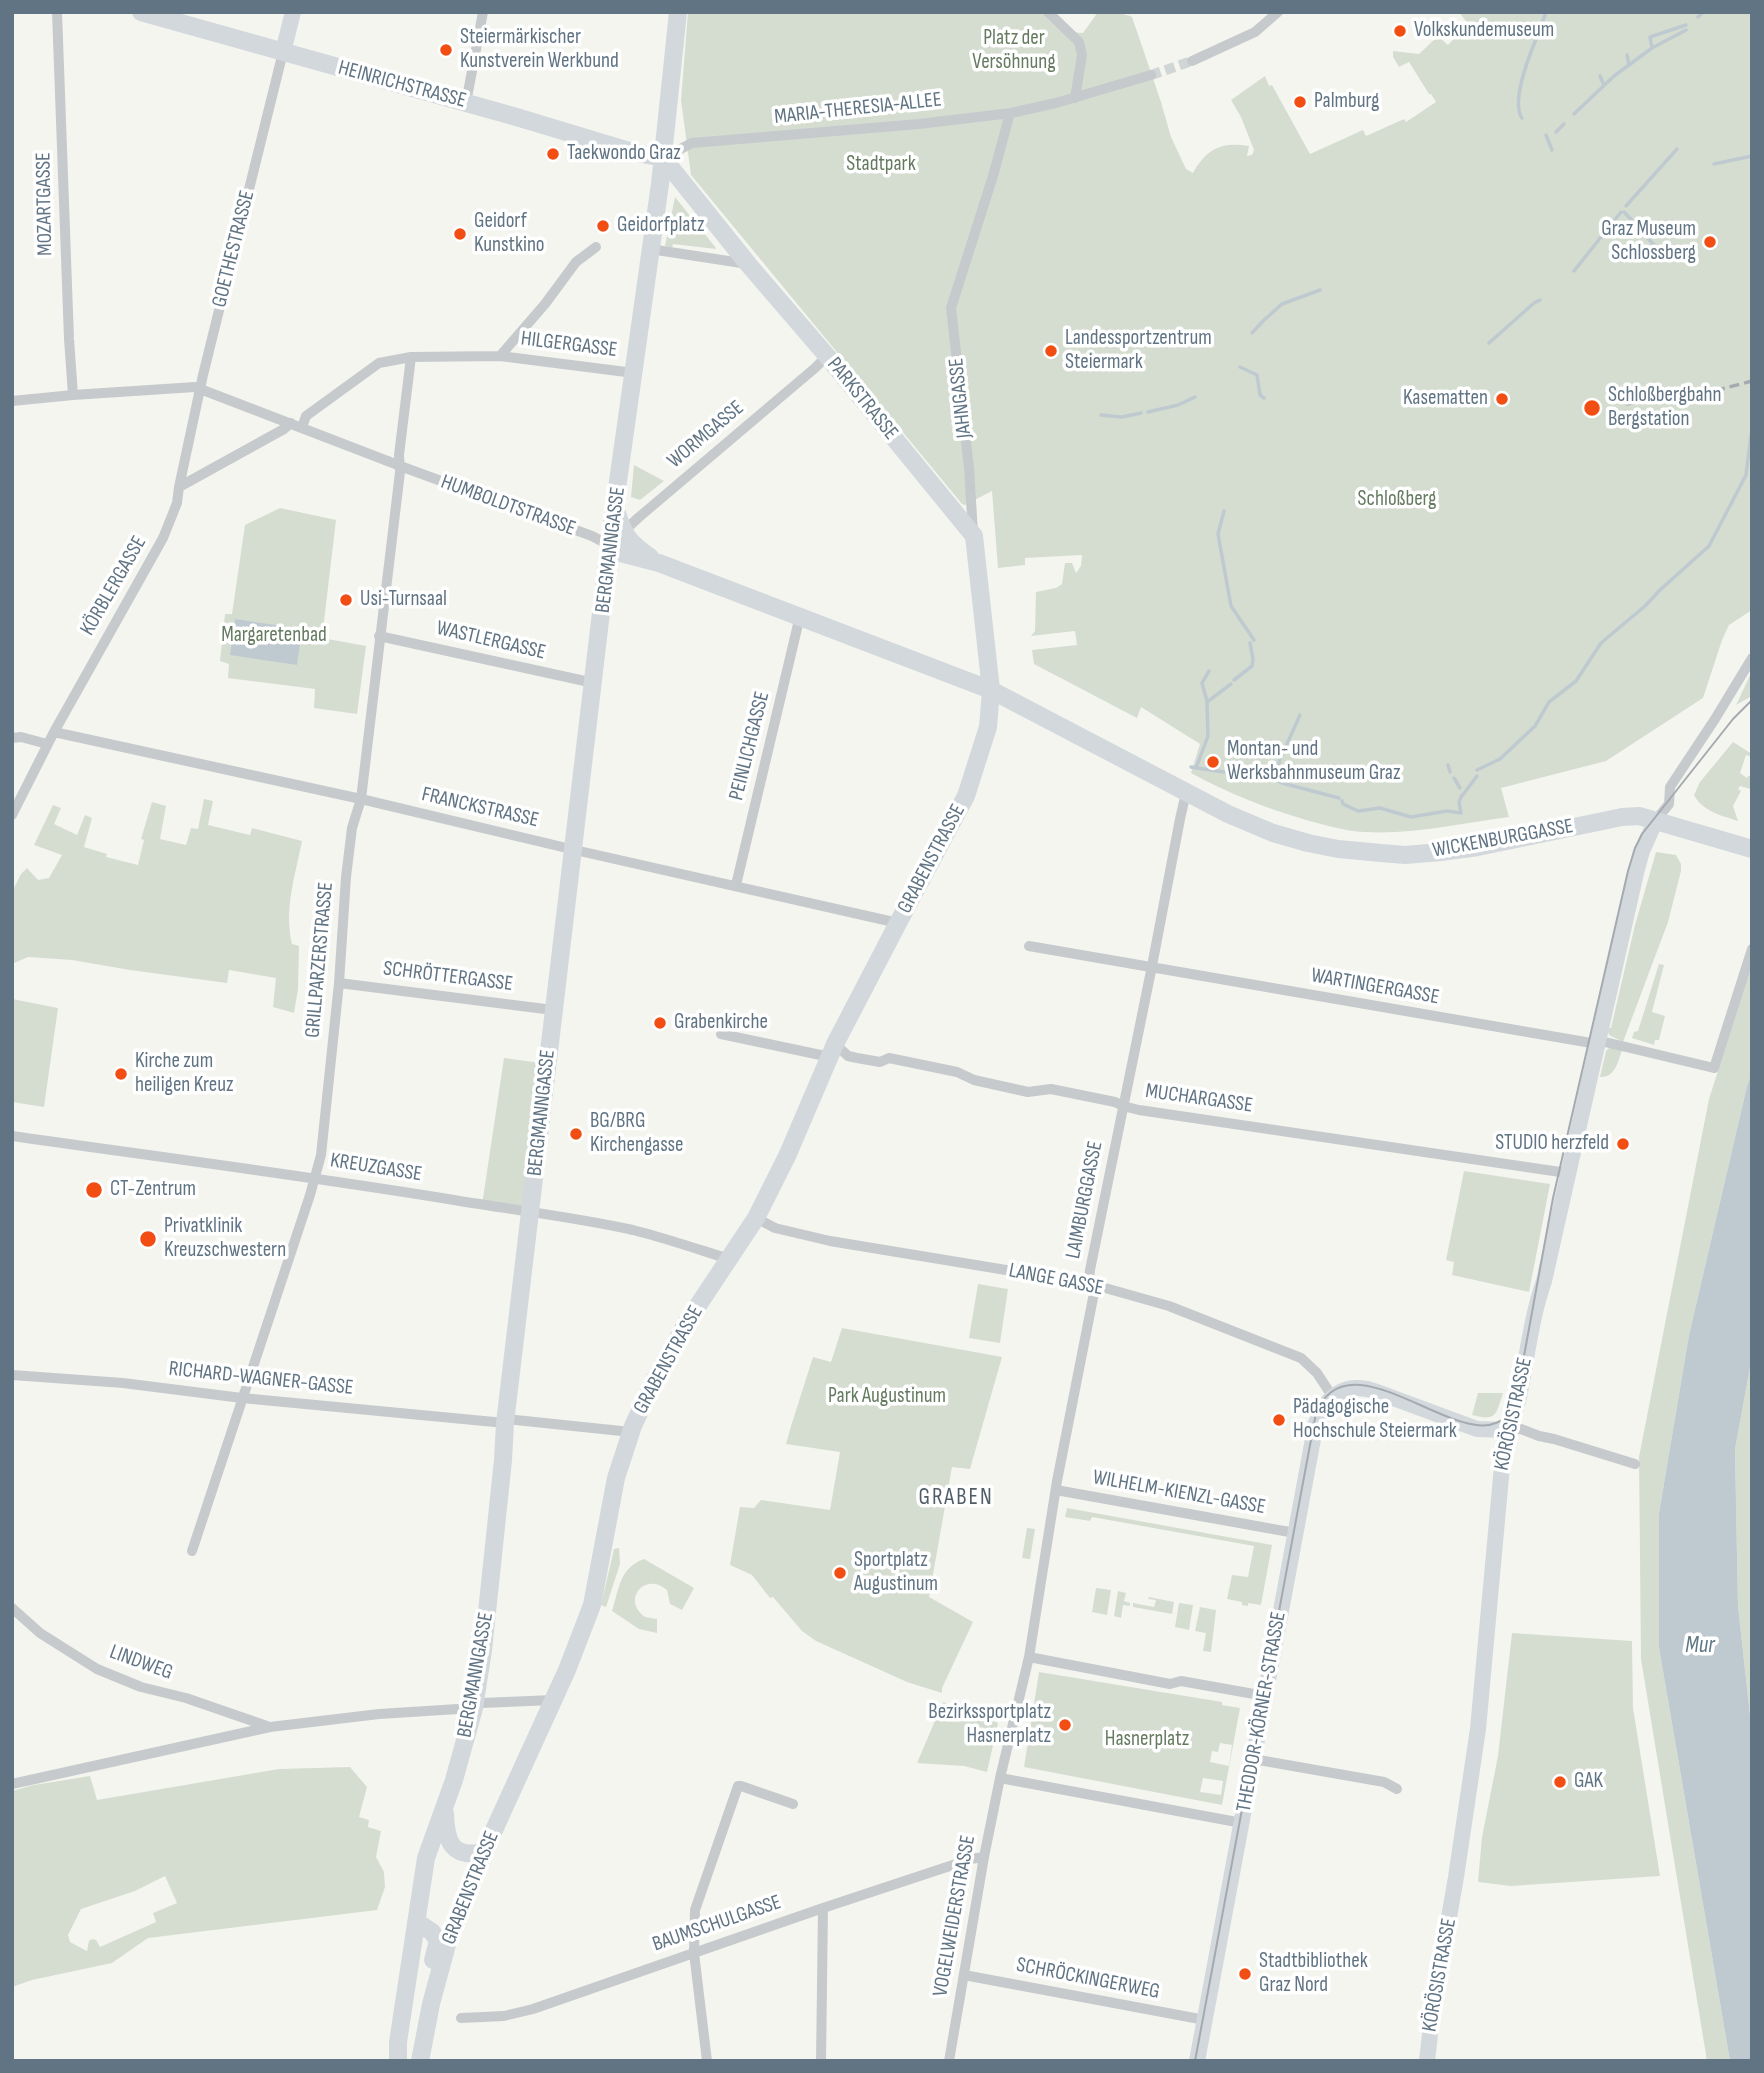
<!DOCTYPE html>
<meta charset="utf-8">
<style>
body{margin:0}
#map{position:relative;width:1764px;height:2073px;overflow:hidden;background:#f5f5f0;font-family:"Sofia Sans Condensed",sans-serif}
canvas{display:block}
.frame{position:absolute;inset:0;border:14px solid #617484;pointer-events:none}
</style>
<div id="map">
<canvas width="1764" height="2073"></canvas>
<div class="frame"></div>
</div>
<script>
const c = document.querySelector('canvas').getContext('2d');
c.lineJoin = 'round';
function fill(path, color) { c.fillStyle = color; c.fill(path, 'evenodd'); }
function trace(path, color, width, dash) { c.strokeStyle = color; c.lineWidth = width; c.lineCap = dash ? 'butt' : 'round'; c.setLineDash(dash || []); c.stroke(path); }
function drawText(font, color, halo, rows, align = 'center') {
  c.font = font + ' "Sofia Sans Condensed",sans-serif'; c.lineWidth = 7; c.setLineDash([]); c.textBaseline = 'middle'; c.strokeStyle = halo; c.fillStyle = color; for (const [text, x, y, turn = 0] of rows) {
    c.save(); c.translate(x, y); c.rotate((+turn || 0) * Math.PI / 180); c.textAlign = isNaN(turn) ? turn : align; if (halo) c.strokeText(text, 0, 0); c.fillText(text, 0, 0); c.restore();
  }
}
fill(new Path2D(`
 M 688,12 L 1048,12 L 1068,32 L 1083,33 L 1098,12 L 1116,12 L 1130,16 L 1132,17 L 1161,102 L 1171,137 L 1186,169 L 1193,173 C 1207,148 1222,142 1249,146 L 1247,156 L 1252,155 L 1254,150 L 1241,117 L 1231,100 L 1265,76 L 1269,86 L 1272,85 L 1310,154 L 1363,130 L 1366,136 L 1404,119 L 1406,122 L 1436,102 L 1431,94 L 1429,94 L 1409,62 L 1399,67 L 1393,57 L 1393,51 L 1419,54 L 1438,36 L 1448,45 L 1468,24 L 1459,12 L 1686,12 L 1689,14 L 1691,12 L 1752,12 L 1752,610 L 1729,625 L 1722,640 L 1703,698 L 1606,761 L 1501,788 L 1509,817 C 1461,823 1413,835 1364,832 C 1344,831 1325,825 1306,820 C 1266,808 1227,793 1191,773 L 1200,744 L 1141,707 L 1137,718 L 1034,664 L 1032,650 L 1077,645 L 1075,631 L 1031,636 L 1035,631 L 1036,592 L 1056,588 L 1062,584 L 1065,563 L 1072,563 L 1076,573 L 1081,566 L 1082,555 L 1025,558 L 1025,565 L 998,568 L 992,491 L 965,505 L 962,504 L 691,175 L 681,100 Z
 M 675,197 L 716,248 L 716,249 L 673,244 L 672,248 L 665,246 Z
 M 634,465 L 664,481 L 640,500 L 631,497 Z
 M 280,508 L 336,520 L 322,638 L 366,646 L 357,714 L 314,708 L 315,689 L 228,678 L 229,664 L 220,661 L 225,614 L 232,614 L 245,525 Z
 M 1752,671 L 1752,696 L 1736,705 Z
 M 1733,742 L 1752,754 L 1752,757 L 1746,755 L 1740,773 L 1747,778 L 1748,776 L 1752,776 L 1750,789 L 1740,786 L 1738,789 L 1741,791 L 1733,806 L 1738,821 C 1722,816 1702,811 1694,795 L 1700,782 Z
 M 204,799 L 213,801 L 208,825 L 250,835 L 252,828 L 302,841 C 295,877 284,908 292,944 L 299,946 L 298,989 L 294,1013 L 273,1007 L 276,978 L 229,970 L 227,983 L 130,970 L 72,960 L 28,957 L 12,964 L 12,892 L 21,874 L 27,868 L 38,880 L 49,878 L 62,855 L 34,845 L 53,805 L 61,808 L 54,824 L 77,835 L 85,815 L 92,818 L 84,847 L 107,854 L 106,857 L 138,865 L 144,840 L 141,839 L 152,802 L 166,806 L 160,839 L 186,845 L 191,828 L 198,829 Z
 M 1656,852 L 1676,855 L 1681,864 L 1681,871 L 1668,922 L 1623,1042 L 1609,1035 L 1607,1028 L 1611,1028 L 1635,925 Z
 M 1659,964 L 1664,965 L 1652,1012 L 1665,1016 L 1659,1040 L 1655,1040 L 1654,1045 L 1632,1038 L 1634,1032 L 1638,1031 Z
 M 1752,965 L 1752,1071 L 1747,1086 L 1689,1335 L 1659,1513 L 1659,1648 L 1730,2061 L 1707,2061 L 1641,1659 L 1639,1457 L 1709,1099 Z
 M 12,999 L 58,1008 L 44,1107 L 12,1102 Z
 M 1610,1047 L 1622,1050 C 1618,1062 1615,1078 1600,1077 L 1606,1051 Z
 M 504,1058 L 548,1064 L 531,1213 L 482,1205 Z
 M 1464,1171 L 1550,1184 L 1529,1292 L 1452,1275 L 1454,1262 L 1446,1260 Z
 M 978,1284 L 1008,1289 L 1000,1343 L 969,1338 Z
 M 842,1328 L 1002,1357 L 970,1469 L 952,1467 L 929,1597 L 973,1622 L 942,1688 L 942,1693 L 907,1682 L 816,1641 L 802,1631 L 773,1597 L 770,1598 L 752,1575 L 730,1565 L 740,1507 L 754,1508 L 761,1500 L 830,1510 L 840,1452 L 786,1444 L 791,1426 L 813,1357 L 831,1362 Z
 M 1752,1357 L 1752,1733 L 1738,1606 L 1735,1449 Z
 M 1478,1393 L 1503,1393 C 1496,1414 1497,1422 1472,1415 Z
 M 1067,1508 L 1272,1545 L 1261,1605 L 1248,1603 L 1248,1606 L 1242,1605 L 1242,1602 L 1227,1599 L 1232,1575 L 1248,1577 L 1254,1546 L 1092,1517 L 1090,1521 L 1065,1517 Z
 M 1027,1528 L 1035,1529 L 1030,1559 L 1022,1558 Z
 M 619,1548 L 620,1564 L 606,1607 L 601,1605 L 614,1549 Z
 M 644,1559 L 694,1588 L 682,1610 L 670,1604 L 667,1590 C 645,1571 621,1600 645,1617 L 657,1619 L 657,1633 L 639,1629 L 612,1611 C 619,1590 619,1568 644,1559 Z
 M 1096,1588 L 1111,1590 L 1107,1615 L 1092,1612 Z
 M 1118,1591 L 1126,1593 L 1124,1601 L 1130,1603 L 1130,1606 L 1123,1605 L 1121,1618 L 1114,1616 Z
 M 1149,1597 L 1174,1602 L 1172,1614 L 1133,1607 L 1133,1603 L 1154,1607 L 1156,1600 L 1148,1599 Z
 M 1179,1603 L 1193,1605 L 1189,1630 L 1175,1627 Z
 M 1200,1607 L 1216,1610 L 1211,1652 L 1203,1651 L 1206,1633 L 1195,1631 Z
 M 1512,1633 L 1632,1641 L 1633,1708 L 1660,1876 L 1511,1886 L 1478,1882 L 1482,1837 L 1498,1756 Z
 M 1039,1672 L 1222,1702 L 1222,1705 L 1240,1708 L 1222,1805 L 1024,1767 ZM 1220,1743 L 1232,1745 L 1229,1766 L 1210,1762 L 1212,1751 L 1218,1752 ZM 1203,1778 L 1223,1781 L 1221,1795 L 1200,1792 Z
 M 943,1702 L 998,1723 L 987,1772 L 964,1766 L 917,1763 Z
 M 350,1767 L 367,1787 L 359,1817 L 369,1820 L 368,1827 L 381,1831 L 376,1857 L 384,1872 L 385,1887 L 377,1910 L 148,1938 L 112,1963 L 32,1980 L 12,1987 L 12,1791 L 34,1785 L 90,1776 L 97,1800 L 279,1769 ZM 165,1876 L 177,1903 L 153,1913 L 156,1922 L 100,1947 L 96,1940 L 92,1939 L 89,1941 L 87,1951 L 70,1942 L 68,1935 L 81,1909 L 135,1891 Z`), '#d5ddd1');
fill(new Path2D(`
 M 235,619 L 302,629 L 297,665 L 230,655 Z
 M 1752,1071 L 1752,1357 L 1735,1449 L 1738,1606 L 1752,1733 L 1752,2061 L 1730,2061 L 1659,1648 L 1659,1513 L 1689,1335 L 1747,1086 Z`), '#bfcad0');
trace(new Path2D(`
 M 1698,17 L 1703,12
 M 1542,23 L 1546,12
 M 1652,48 L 1650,37 L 1686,25
 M 1627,55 L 1629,65
 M 1600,76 L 1604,85
 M 1574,114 L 1614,76 L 1652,48 L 1686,30
 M 1522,118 C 1510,101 1531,51 1539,32
 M 1556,132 L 1564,124
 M 1546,135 L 1552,150
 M 1714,164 L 1752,156
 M 1626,206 L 1677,149
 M 1624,212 L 1641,230
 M 1644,234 L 1657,248
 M 1574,271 L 1621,212
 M 1252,333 L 1263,321 L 1282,304 L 1320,290
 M 1489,343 L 1534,303 L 1540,300
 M 1240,367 L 1257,375 L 1260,395 L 1264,398
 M 1148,412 L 1178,405 L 1195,397
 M 1101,415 L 1122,417 L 1141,413
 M 1224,511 L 1218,534 L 1231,606 L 1254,640
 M 1234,680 L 1252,666 L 1253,659 L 1250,643
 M 1207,701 L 1202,683 L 1209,671
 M 1282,755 L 1300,715
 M 1448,765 L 1450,772
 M 1191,767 L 1276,780 L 1280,758
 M 1196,768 L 1208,736 L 1207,702 L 1231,684
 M 1477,770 L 1500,759 L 1535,726 L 1549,702 L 1576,681 L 1601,643 L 1645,606 L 1660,590 L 1709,546 L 1746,475 L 1751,435
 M 1454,778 L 1460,788
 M 1276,780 L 1282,783 L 1339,798
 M 1462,796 L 1477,776
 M 1342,801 L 1343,804 L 1358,811 L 1380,808 L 1411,817 L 1447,811 L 1461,813 L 1459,802 L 1462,795`), '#bfcad0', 3.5);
trace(new Path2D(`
 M 1151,75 L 1192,61`), '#d0d5d5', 10, [10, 5]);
trace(new Path2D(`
 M 57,12 L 69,339 L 73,395
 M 1048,12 L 1079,42 L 1082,55 L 1075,98
 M 1192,61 L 1255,32 L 1278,12
 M 466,103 L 483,12
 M 663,158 L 692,143 L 919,124 L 1011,113 L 1056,103 L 1151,75
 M 650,249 L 748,264
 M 500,356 L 545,304 L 576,262 L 596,247
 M 12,401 L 73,395 L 195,387 L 411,470 L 592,536 L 609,545 L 638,518 L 815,368 L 827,356
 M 302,427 L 306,416 L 379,363 L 411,357 L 500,356 L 634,373
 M 179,487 L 284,429 L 291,423
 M 973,533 L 969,468 L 951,308 L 993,176 L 1010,113
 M 379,636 L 594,683
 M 54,732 L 361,799 L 575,850 L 898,923
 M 12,738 L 21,737 L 47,744
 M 12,815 L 54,732 L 163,538 L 177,503 L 179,487 L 203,375 L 283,52
 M 1656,820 L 1669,804 L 1670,787 L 1715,719 L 1752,658
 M 736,885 L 800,616
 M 1029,946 L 1597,1044 L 1605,1042 L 1714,1068 L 1752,949
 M 339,983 L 553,1010
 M 721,1034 L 830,1057
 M 835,1044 L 848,1056 L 857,1058 L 880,1062 L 889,1058 L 957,1072 L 974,1080 L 1028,1092 L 1051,1089 L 1115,1102 L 1123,1106 L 1139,1110 L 1567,1173
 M 12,1136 C 160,1157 307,1176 454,1200 C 513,1210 575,1217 633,1230 C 665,1238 697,1249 729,1259
 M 756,1218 L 775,1228 L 830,1241 L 1091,1284 L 1169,1306 L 1301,1358 L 1317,1373 L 1332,1396
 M 12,1375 L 123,1383 L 242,1398 L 505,1423
 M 506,1419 L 631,1432
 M 1506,1430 L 1521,1429 L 1539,1436 L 1554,1439 L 1635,1464
 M 1056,1490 L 1295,1533
 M 192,1551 L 310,1195 L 321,1155 L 339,983 L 346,877 L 352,828 L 361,799 L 400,472 L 399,455 L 411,357
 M 12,1608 L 40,1633 L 97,1669 L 141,1687 L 186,1698 L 267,1726
 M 1029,1657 L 1170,1684 L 1181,1681 L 1265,1696
 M 1253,1759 L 1384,1782 L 1397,1789
 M 1000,1778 L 1242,1823
 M 12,1784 L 270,1727 L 379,1714 L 474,1708 L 482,1703 L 553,1700
 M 964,1975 L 1205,2020
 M 461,2018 L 504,2016 L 533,2009 L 823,1908 L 971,1859 L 984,1857
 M 707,2061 L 694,1953 L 695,1910 L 738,1786 L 741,1786 L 793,1804
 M 821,2061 L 823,1908
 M 949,2061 L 984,1857 L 1000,1778 L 1029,1657 L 1057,1481 L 1094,1293 L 1089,1279 L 1090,1270 L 1152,966 L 1180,819 L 1186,793`), '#c7cacd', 10);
trace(new Path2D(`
 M 283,52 L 293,12
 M 1197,2061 L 1316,1423 C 1327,1394 1347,1381 1377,1392 L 1477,1429 L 1506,1430
 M 1427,2061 L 1432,2016 L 1456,1877 L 1478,1729 L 1504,1444 C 1507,1428 1516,1413 1519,1397 C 1527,1358 1531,1318 1544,1281 L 1636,873 L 1642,851 L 1656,820`), '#d2d8dc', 16);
trace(new Path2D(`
 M 141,12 L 513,116 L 633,152 L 663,158
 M 616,510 C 623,534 629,543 650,557
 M 609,545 L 620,553 L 659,563 L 991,690 L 1228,814 L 1273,833 L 1308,843 L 1338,849 L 1381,853 L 1405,855 L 1441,852 L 1478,847 L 1622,817 L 1639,816 L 1752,849
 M 445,1813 C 446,1841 451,1859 484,1852
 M 417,1922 L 432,1932 L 438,1941 L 433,1960
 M 398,2061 L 398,2042 L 426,1858 L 454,1780 L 474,1708 L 483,1650 L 503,1460 L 505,1423 L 609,545 L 660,184 L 678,12
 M 420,2061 L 431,2004 L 448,1941 L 484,1852 L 567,1670 L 592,1605 L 616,1478 L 633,1426 L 655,1379 L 687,1322 L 756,1218 L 788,1154 L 835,1044 L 898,923 L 966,796 L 988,727 L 991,690 L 974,536 L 827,356 L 748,264 L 663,158`), '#d2d8dc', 18);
trace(new Path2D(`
 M 1195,2061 L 1316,1413 C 1354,1321 1493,1492 1517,1394 L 1553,1198 L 1628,871 L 1635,848 L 1642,834 L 1733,719 L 1752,700`), '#a4aab0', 2);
trace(new Path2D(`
 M 1626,404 L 1714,391 L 1752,381`), '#a4aab0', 3.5, [10, 5]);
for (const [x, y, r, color] of [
 [1400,31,7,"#f24d13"],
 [446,50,7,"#f24d13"],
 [1300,102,7,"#f24d13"],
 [553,154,7,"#f24d13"],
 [603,226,7,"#f24d13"],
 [460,234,7,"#f24d13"],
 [1710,242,7,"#f24d13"],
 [1051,351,7,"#f24d13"],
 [1502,399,7,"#f24d13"],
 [1592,408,9,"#f24d13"],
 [346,600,7,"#f24d13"],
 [1213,762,7,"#f24d13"],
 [660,1023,7,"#f24d13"],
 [121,1074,7,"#f24d13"],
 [576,1134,7,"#f24d13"],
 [1623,1144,7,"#f24d13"],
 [94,1190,9,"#f24d13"],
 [148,1239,9,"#f24d13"],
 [1279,1420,7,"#f24d13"],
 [840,1573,7,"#f24d13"],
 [1065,1725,7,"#f24d13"],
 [1560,1782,7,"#f24d13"],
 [1245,1974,7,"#f24d13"]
]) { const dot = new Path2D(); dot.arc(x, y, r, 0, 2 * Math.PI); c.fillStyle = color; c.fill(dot); trace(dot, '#fff', 2.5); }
drawText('21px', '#617484', '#fff', [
 ["Volkskundemuseum",1414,31],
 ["Steiermärkischer",460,38],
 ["Kunstverein Werkbund",460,62],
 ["Palmburg",1314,102],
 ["Taekwondo Graz",567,154],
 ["Geidorf",474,222],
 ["Kunstkino",474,246],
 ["Geidorfplatz",617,226],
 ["Graz Museum",1696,230,"right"],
 ["Schlossberg",1696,254,"right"],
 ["Landessportzentrum",1065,339],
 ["Steiermark",1065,363],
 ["Schloßbergbahn",1608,396],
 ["Bergstation",1608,420],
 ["Kasematten",1488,399,"right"],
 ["Usi-Turnsaal",360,600],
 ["Montan- und",1227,750],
 ["Werksbahnmuseum Graz",1227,774],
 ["Grabenkirche",674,1023],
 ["Kirche zum",135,1062],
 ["heiligen Kreuz",135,1086],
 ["BG/BRG",590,1122],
 ["Kirchengasse",590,1146],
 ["STUDIO herzfeld",1609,1144,"right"],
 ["CT-Zentrum",110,1190],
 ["Privatklinik",164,1227],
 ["Kreuzschwestern",164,1251],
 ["Pädagogische",1293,1408],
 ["Hochschule Steiermark",1293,1432],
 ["Sportplatz",854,1561],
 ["Augustinum",854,1585],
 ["Bezirkssportplatz",1051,1713,"right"],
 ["Hasnerplatz",1051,1737,"right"],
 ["GAK",1574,1782],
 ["Stadtbibliothek",1259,1962],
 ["Graz Nord",1259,1986]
], 'left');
drawText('21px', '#657b60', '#fff', [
 ["Platz der",1014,39],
 ["Versöhnung",1014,63],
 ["Stadtpark",881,165],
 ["Schloßberg",1397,500],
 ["Margaretenbad",274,636],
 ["Park Augustinum",887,1397],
 ["Hasnerplatz",1147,1740]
]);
drawText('21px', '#617484', '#fff', [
 ["HEINRICHSTRASSE",402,85,15],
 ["MARIA-THERESIA-ALLEE",858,109,-6],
 ["MOZARTGASSE",45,204,-91],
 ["GOETHESTRASSE",234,249,-76],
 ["HILGERGASSE",569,345,7],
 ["JAHNGASSE",961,398,-96],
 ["PARKSTRASSE",862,399,51],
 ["WORMGASSE",706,435,-40],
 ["HUMBOLDTSTRASSE",508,506,20],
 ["BERGMANNGASSE",611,550,-83],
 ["KÖRBLERGASSE",114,586,-60],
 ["WASTLERGASSE",491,641,13],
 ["PEINLICHGASSE",750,746,-76],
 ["FRANCKSTRASSE",480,808,13],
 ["WICKENBURGGASSE",1503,839,-10],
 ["GRABENSTRASSE",932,859,-62],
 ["GRILLPARZERSTRASSE",320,960,-85],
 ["SCHRÖTTERGASSE",448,977,7],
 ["WARTINGERGASSE",1375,987,10],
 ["MUCHARGASSE",1199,1099,8],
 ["BERGMANNGASSE",542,1113,-84],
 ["KREUZGASSE",376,1168,9],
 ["LAIMBURGGASSE",1085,1200,-79],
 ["LANGE GASSE",1056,1280,11],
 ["GRABENSTRASSE",669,1360,-61],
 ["RICHARD-WAGNER-GASSE",261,1379,6],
 ["KÖRÖSISTRASSE",1514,1414,-78],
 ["WILHELM-KIENZL-GASSE",1179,1493,10],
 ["LINDWEG",141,1663,20],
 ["BERGMANNGASSE",476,1675,-80],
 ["THEODOR-KÖRNER-STRASSE",1262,1712,-80],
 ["GRABENSTRASSE",471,1888,-68],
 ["VOGELWEIDERSTRASSE",955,1916,-80],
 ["BAUMSCHULGASSE",717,1924,-19],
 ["KÖRÖSISTRASSE",1440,1975,-80],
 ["SCHRÖCKINGERWEG",1088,1979,11]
]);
c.letterSpacing = '2px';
drawText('23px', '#505d69', '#fff', [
 ["GRABEN",956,1498]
]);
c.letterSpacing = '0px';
drawText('italic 23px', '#5c7782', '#fff', [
 ["Mur",1700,1646]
]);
</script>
